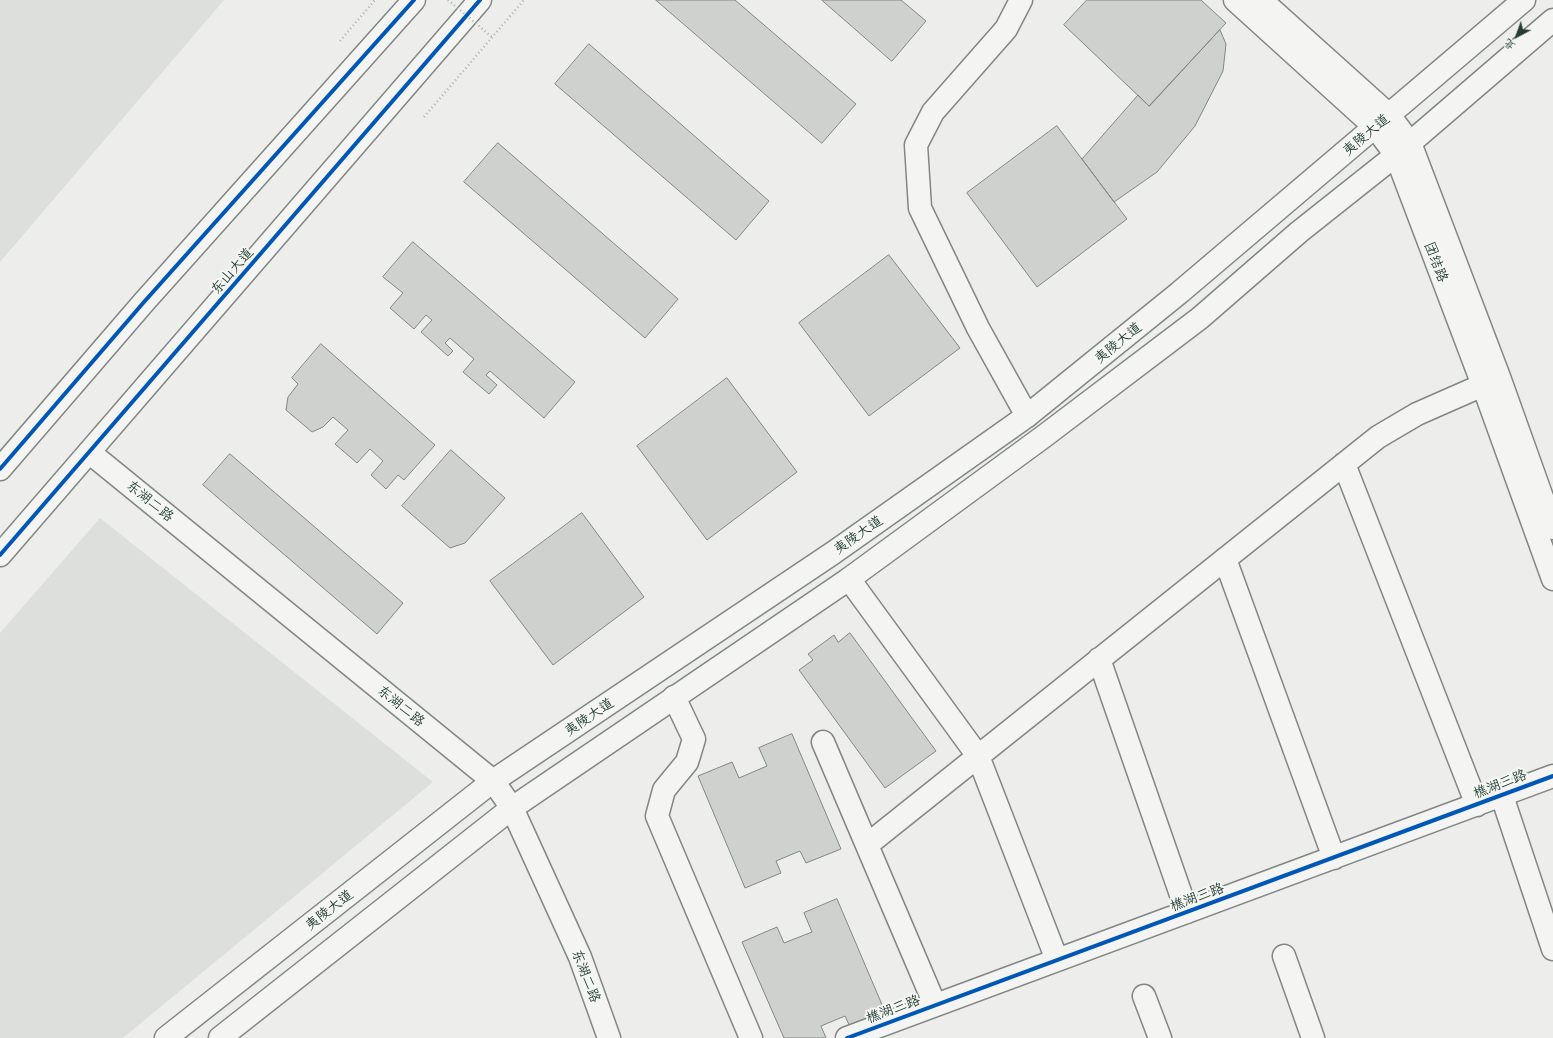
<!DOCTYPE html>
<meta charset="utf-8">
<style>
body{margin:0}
#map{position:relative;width:1553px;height:1038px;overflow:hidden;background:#edeeeb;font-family:Mali,"LXGW WenKai TC",sans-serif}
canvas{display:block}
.north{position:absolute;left:1497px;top:16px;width:40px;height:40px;-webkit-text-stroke:3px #f6f6f2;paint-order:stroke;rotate:221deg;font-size:11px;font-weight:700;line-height:16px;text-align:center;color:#1f3d34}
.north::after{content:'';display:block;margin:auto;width:14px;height:18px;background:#1f3d34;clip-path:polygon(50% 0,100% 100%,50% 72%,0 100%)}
</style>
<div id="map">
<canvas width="1553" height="1038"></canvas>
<div class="north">北</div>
</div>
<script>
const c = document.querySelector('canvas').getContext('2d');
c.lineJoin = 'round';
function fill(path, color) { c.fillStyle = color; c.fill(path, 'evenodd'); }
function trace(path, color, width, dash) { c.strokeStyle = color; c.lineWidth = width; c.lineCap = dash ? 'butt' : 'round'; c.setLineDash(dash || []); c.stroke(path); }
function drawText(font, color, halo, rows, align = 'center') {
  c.font = font + ' Mali,"LXGW WenKai TC",sans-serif'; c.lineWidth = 4; c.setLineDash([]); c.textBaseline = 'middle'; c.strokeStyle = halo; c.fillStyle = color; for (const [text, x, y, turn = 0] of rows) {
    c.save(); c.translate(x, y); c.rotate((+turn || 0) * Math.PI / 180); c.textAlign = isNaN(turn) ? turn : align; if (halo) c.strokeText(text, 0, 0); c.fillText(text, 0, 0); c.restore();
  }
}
fill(new Path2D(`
 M 0,0 L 224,0 L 0,262 Z
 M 100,518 L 433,782 L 123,1038 L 0,1038 L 0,633 Z`), '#dcdfdb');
const building = new Path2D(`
 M 656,0 L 735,0 L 856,104 L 822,143 Z
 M 822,0 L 901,0 L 926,21 L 892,61 Z
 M 1087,0 L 1201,0 L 1226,23 L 1149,106 L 1064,25 Z
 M 1220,30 L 1226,44 L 1223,71 L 1195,126 L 1157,172 L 1114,202 L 1082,159 L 1138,95 L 1149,106 Z
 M 589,44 L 769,201 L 736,240 L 555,84 Z
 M 1057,126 L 1127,219 L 1037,287 L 967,193 Z
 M 498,143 L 678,299 L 645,338 L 464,182 Z
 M 413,242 L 575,382 L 544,418 L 490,371 L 486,375 L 497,385 L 489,394 L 463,372 L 474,359 L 450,338 L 445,343 L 453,351 L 448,356 L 421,332 L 432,320 L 426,315 L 414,329 L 390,308 L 403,293 L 383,277 Z
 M 889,255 L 960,348 L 869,416 L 799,323 Z
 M 321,344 L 435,445 L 404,480 L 398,475 L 386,489 L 371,475 L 383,461 L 370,449 L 357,463 L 335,444 L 348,430 L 333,417 L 323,427 L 312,432 L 286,410 L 288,397 L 298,384 L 292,378 Z
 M 727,378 L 797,472 L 707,540 L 637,446 Z
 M 451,450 L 505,498 L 465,543 L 450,548 L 402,506 Z
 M 230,454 L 403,603 L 377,634 L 203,485 Z
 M 582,513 L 644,597 L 553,665 L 490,581 Z
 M 850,633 L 936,751 L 885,788 L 799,670 L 813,660 L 808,654 L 834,635 L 838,642 Z
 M 792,734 L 841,849 L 806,863 L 800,851 L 776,861 L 781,873 L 745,888 L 698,776 L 732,762 L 739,778 L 767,766 L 759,748 Z
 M 837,899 L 886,1014 L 851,1029 L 845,1016 L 821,1026 L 826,1038 L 784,1038 L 742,942 L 777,927 L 784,943 L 812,932 L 804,913 Z`);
fill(building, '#cfd1cf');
trace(building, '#818784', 1);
const minor = new Path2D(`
 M 1021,0 L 1006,29 L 933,112 L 916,145 L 920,208 L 978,328 L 1027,416
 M 1235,0 L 1375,127 L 1396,155 L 1483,385 L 1553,579
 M 1261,0 L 1389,115 L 1410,143 L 1499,377 L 1553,528
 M 1344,464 L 1477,805
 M 1225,559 L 1334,858
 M 849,579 L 978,756 L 1057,960
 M 1099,659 L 1187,912
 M 674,697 L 694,739 L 687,762 L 664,790 L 657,816 L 751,1038
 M 823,742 L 935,1005
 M 1502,796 L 1553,949
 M 867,845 L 1378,437 L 1417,414 L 1483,385
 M 1284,956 L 1313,1038
 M 1144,996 L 1160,1038
 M 847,1038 L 1553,776`);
const major = new Path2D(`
 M 89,452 L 493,781 L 512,808 L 580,957 L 609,1038
 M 0,469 L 144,302 L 414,0
 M 0,555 L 480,0
 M 166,1038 L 493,781 L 833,553 L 1027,416 L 1179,293 L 1524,0
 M 220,1038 L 512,808 L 849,579 L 1043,437 L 1200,318 L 1299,232 L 1396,155 L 1553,20`);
trace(minor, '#818784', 25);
trace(major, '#818784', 25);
trace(new Path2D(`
 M 340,41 L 375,0
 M 424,117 L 524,0`), '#afb2b0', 2.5, [1, 3]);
trace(minor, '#f4f4f2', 22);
trace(major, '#f4f4f2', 22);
trace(new Path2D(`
 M 448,0 L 492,37`), '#afb2b0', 2.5, [1, 3]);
trace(new Path2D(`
 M 0,469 L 144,302 L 414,0
 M 0,555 L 480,0
 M 847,1038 L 1553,776`), '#0057b8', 4);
drawText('14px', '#1f3d34', '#f6f6f2', [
 ["夷陵大道",1366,135,-40],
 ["团结路",1436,262,69],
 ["东山大道",232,271,-49],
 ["夷陵大道",1118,343,-39],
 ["东湖二路",150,501,39],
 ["夷陵大道",858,535,-35],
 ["东湖二路",401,706,39],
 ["夷陵大道",589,717,-34],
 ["樵湖三路",1500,784,-21],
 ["樵湖三路",1197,897,-20],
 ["夷陵大道",329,910,-38],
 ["东湖二路",586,976,69],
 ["樵湖三路",893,1009,-20]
]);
</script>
